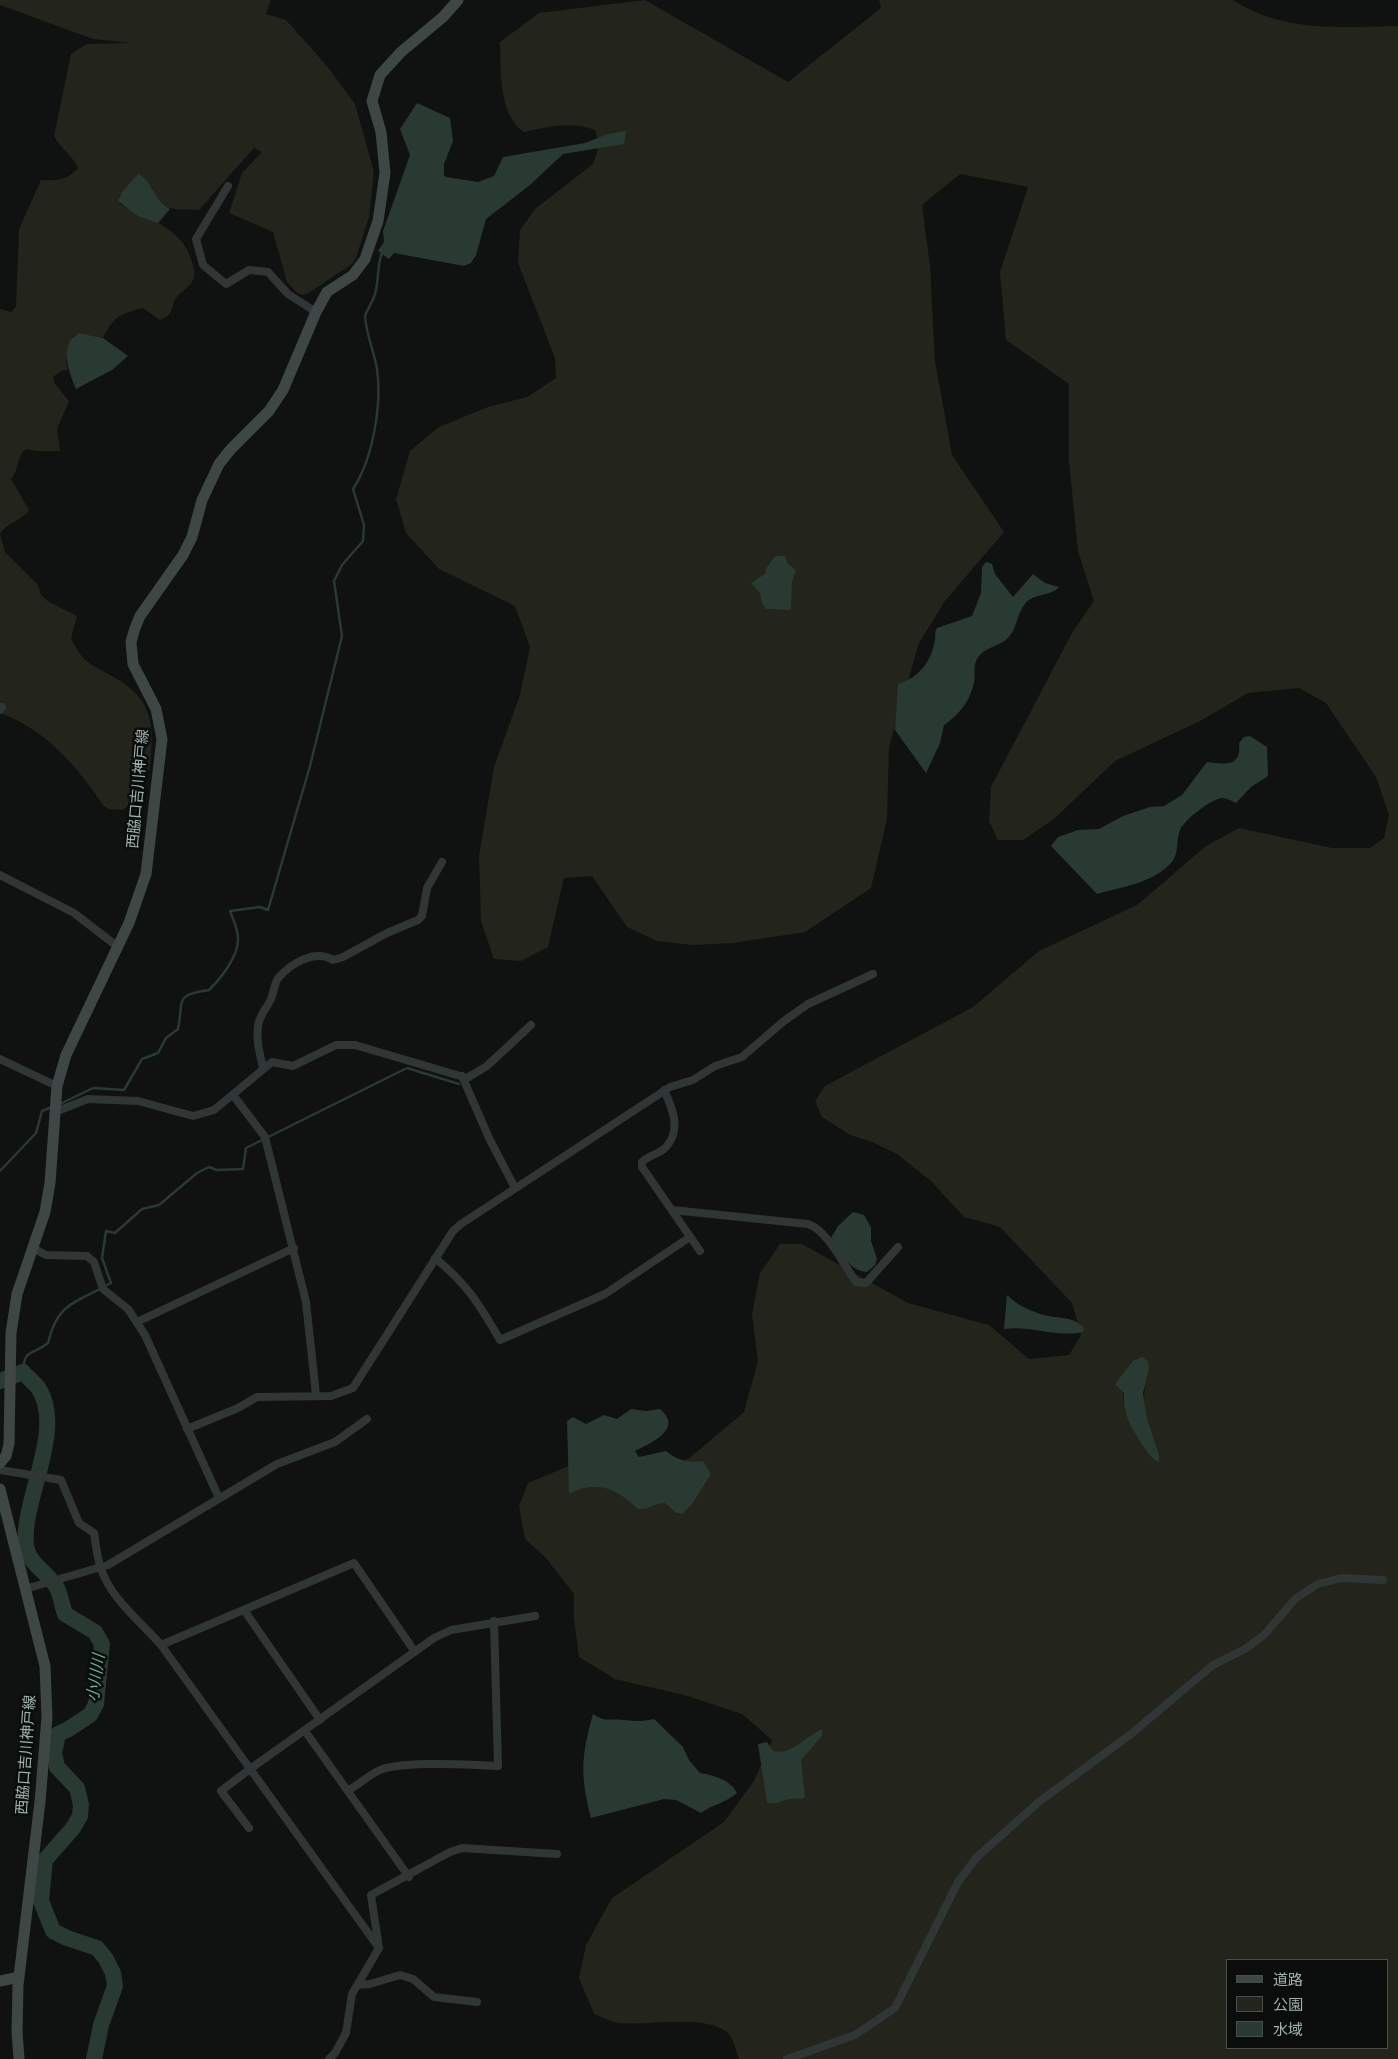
<!DOCTYPE html>
<meta charset="utf-8">
<style>
body{margin:0}
#map{position:relative;width:1398px;height:2059px;overflow:hidden;background:#101111;font-family:Roboto,"Noto Sans JP",sans-serif}
canvas{display:block}
.legend{position:absolute;left:1226px;top:1959px;width:162px;height:90px;box-sizing:border-box;background:#0b0c0c;border:1px solid #474f4d;margin:0;padding:6px 9px;list-style:none;font-size:15px;color:#a0b3ae}
.legend li{display:flex;align-items:center;gap:10px;height:25px}
.legend b{width:25px;border:1px solid #474f4d}
</style>
<div id="map">
<canvas width="1398" height="2059"></canvas>
<ul class="legend">
<li><b style="height:6px;background:#3e4745"></b>道路</li>
<li><b style="height:14px;background:#23241c"></b>公園</li>
<li><b style="height:14px;background:#293a32"></b>水域</li>
</ul>
</div>
<script>
const c = document.querySelector('canvas').getContext('2d');
c.lineJoin = 'round';
function fill(path, color) { c.fillStyle = color; c.fill(path, 'evenodd'); }
function trace(path, color, width, dash) { c.strokeStyle = color; c.lineWidth = width; c.lineCap = dash ? 'butt' : 'round'; c.setLineDash(dash || []); c.stroke(path); }
function drawText(font, color, halo, rows, align = 'center') {
  c.font = font + ' Roboto,"Noto Sans JP",sans-serif'; c.lineWidth = 5; c.setLineDash([]); c.textBaseline = 'middle'; c.strokeStyle = halo; c.fillStyle = color; for (const [text, x, y, turn = 0] of rows) {
    c.save(); c.translate(x, y); c.rotate((+turn || 0) * Math.PI / 180); c.textAlign = isNaN(turn) ? turn : align; if (halo) c.strokeText(text, 0, 0); c.fillText(text, 0, 0); c.restore();
  }
}
fill(new Path2D(`
 M 0,0 L 271,0 L 266,14 L 286,20 L 327,66 L 355,104 L 374,172 L 369,217 L 356,258 L 352,264 L 310,292 L 303,295 L 297,293 L 287,282 L 273,232 L 229,213 L 242,173 L 262,152 L 254,148 L 199,210 C 172,209 163,213 151,186 L 119,197 L 120,204 C 149,219 183,228 192,262 C 194,268 196,274 193,280 C 190,287 182,291 177,297 C 169,307 176,314 160,320 L 143,308 C 120,314 114,316 103,338 L 79,333 L 73,336 L 66,360 L 68,370 L 61,371 L 53,377 L 55,384 L 69,401 L 57,429 L 60,451 L 38,451 L 26,449 C 16,456 20,469 11,479 L 29,510 C 22,521 7,522 0,534 L 5,552 L 38,585 L 41,595 L 49,602 L 77,616 L 71,638 C 84,667 95,665 119,680 C 154,702 154,728 150,766 C 148,777 132,805 123,810 L 108,809 L 103,805 C 77,766 45,729 0,713 L 0,309 L 11,312 L 16,307 L 19,229 L 41,180 C 56,181 68,180 78,168 C 74,157 61,149 54,136 L 71,54 L 87,44 L 132,43 L 93,39 L 0,5 Z
 M 645,0 L 788,82 L 881,8 L 879,0 L 1233,0 C 1284,33 1340,27 1398,26 L 1398,2059 L 739,2059 C 736,2052 734,2040 729,2034 C 708,2013 648,2026 620,2023 C 611,2022 602,2017 594,2014 L 579,1978 L 586,1945 L 612,1898 L 724,1822 L 754,1781 L 772,1740 L 742,1714 L 684,1695 L 615,1679 L 579,1657 L 574,1619 L 574,1594 L 546,1558 L 525,1539 L 519,1506 L 528,1483 L 574,1464 L 648,1469 L 688,1459 L 744,1412 L 758,1361 L 752,1314 L 760,1273 L 780,1244 L 802,1244 L 908,1303 L 989,1325 L 1029,1359 L 1069,1355 L 1081,1335 L 1072,1303 L 1000,1227 L 964,1217 L 931,1181 L 897,1154 L 872,1142 L 850,1135 L 822,1117 L 815,1101 L 825,1086 L 973,1007 L 1039,951 L 1137,905 L 1206,846 L 1239,828 L 1332,848 L 1370,848 L 1384,838 L 1389,815 L 1376,777 L 1326,703 L 1299,688 L 1248,693 L 1200,721 L 1115,761 L 1054,819 L 1023,840 L 998,840 L 989,821 L 991,787 L 1073,631 L 1094,601 L 1078,551 L 1069,462 L 1069,384 L 1006,340 L 1000,272 L 1028,187 L 960,174 L 922,205 L 930,266 L 935,361 L 952,455 L 1004,532 L 945,601 L 919,643 L 889,747 L 887,819 L 871,888 L 805,932 L 733,943 L 693,945 L 657,941 L 627,927 L 592,876 L 564,878 L 548,947 L 521,961 L 494,959 L 481,921 L 479,856 L 494,767 L 520,695 L 530,647 L 515,606 L 439,569 L 406,533 L 396,499 L 410,451 L 439,427 L 488,407 L 527,397 L 556,378 L 555,358 L 518,263 L 520,230 L 535,209 L 593,164 L 599,146 L 595,130 C 570,121 549,127 524,132 C 498,114 501,71 500,42 L 539,13 ZM 1149,1369 C 1139,1399 1146,1426 1159,1455 L 1156,1462 L 1127,1417 L 1123,1403 L 1123,1390 ZM 1227,1960 L 1387,1960 L 1387,2048 L 1227,2048 Z`), '#23241c');
fill(new Path2D(`
 M 417,103 L 450,118 L 453,141 L 444,164 L 444,175 L 446,177 L 478,182 L 494,176 L 503,157 L 585,143 L 608,134 L 626,131 L 624,144 L 563,154 L 530,185 L 486,219 L 476,255 L 471,263 L 464,266 L 394,253 L 389,259 L 378,251 L 384,242 L 383,231 L 410,155 L 400,129 Z
 M 138,174 C 153,181 154,201 170,209 L 158,223 L 138,216 L 118,201 L 122,192 Z
 M 79,333 L 103,338 L 128,356 L 112,370 L 76,389 C 69,372 58,344 79,333 Z
 M 775,556 L 785,556 L 787,563 L 796,570 L 792,581 L 791,610 L 766,609 L 762,603 L 760,593 L 751,583 L 765,574 L 767,567 Z
 M 986,562 L 992,564 L 995,574 L 1013,597 L 1033,574 L 1045,583 L 1059,587 C 1050,597 1033,593 1025,604 C 1017,613 1017,629 1008,638 C 1000,646 986,647 979,656 C 972,665 976,672 974,682 C 971,700 959,715 944,725 L 940,743 L 926,773 L 895,730 L 898,684 C 919,678 932,661 935,639 C 936,634 934,632 937,628 L 972,616 L 981,593 L 982,567 Z
 M 1250,736 L 1267,747 L 1268,776 L 1251,787 L 1236,803 C 1232,801 1226,798 1222,798 C 1211,799 1184,820 1180,830 C 1176,840 1179,855 1171,863 C 1153,883 1121,887 1097,894 L 1051,846 L 1058,837 L 1078,830 L 1099,829 L 1123,816 L 1150,807 L 1164,806 L 1182,795 L 1207,762 C 1224,764 1242,768 1239,743 L 1244,737 Z
 M 853,1212 L 864,1215 L 871,1227 L 871,1241 L 877,1259 L 875,1265 L 867,1272 C 849,1271 841,1252 831,1238 L 838,1226 Z
 M 1007,1295 C 1017,1305 1030,1311 1044,1315 C 1059,1319 1074,1316 1084,1328 L 1083,1332 C 1057,1338 1031,1325 1004,1329 Z
 M 1142,1357 L 1148,1361 L 1149,1369 L 1143,1393 L 1147,1419 L 1159,1455 L 1159,1462 C 1150,1461 1130,1426 1127,1417 C 1124,1408 1123,1401 1124,1393 L 1115,1384 L 1133,1361 Z
 M 631,1409 L 646,1411 L 660,1409 C 684,1429 651,1443 635,1451 L 639,1457 L 666,1451 C 679,1461 687,1463 703,1461 L 711,1474 L 692,1504 L 682,1514 L 675,1512 L 665,1503 C 655,1503 648,1510 638,1509 C 616,1489 598,1479 569,1494 L 567,1421 L 573,1417 L 586,1424 L 604,1415 L 617,1419 Z
 M 593,1714 C 607,1723 609,1718 623,1720 C 636,1721 640,1722 654,1719 L 683,1747 L 689,1760 L 700,1773 C 713,1775 731,1780 737,1793 C 726,1803 713,1804 701,1813 L 676,1800 L 664,1799 L 591,1818 C 580,1775 581,1757 593,1714 Z
 M 822,1729 L 822,1736 L 801,1760 L 805,1797 L 802,1799 C 786,1796 780,1805 767,1803 L 758,1744 L 767,1742 L 773,1751 C 791,1756 806,1736 822,1729 Z`), '#293a32');
trace(new Path2D(`
 M 60,1104 L 93,1088 L 124,1090 L 142,1059 L 158,1053 L 166,1038 L 178,1029 C 184,999 174,995 209,990 C 221,978 239,956 238,938 C 238,929 233,919 230,911 L 260,907 L 268,910 L 310,766 L 342,636 L 334,581 L 342,565 L 363,541 L 364,525 L 353,489 C 373,459 382,404 377,369 C 374,351 366,334 365,316 C 368,307 375,299 376,290 C 379,275 377,264 383,250
 M 0,1171 L 36,1133 L 42,1111 L 52,1107
 M 105,1286 L 111,1283 L 102,1258 L 106,1231 L 115,1233 L 142,1209 L 159,1205 L 197,1173 L 209,1167 L 217,1170 L 243,1169 L 246,1148 L 407,1068 L 459,1084
 M 23,1372 C 24,1348 32,1356 48,1343 C 56,1308 70,1304 100,1289`), '#293a32', 2.5);
trace(new Path2D(`
 M 0,1381 L 23,1372 C 28,1378 35,1383 39,1389 C 65,1431 21,1501 26,1546 C 29,1565 49,1573 57,1588 C 61,1596 62,1606 65,1614 L 95,1632 L 102,1644 L 96,1704 L 90,1715 L 67,1730 L 58,1734 L 54,1753 L 57,1767 L 77,1788 L 81,1805 L 80,1816 L 73,1828 L 45,1860 L 41,1901 L 53,1931 L 67,1938 L 97,1948 L 106,1959 L 113,1973 L 115,1986 L 101,2025 L 94,2059`), '#293a32', 16);
trace(new Path2D(`
 M 228,186 L 196,239 L 203,265 L 226,284 L 249,270 L 268,272 L 288,294 L 316,312
 M 0,710 L 2,707
 M 0,875 L 74,913 L 118,947
 M 0,1059 L 57,1086
 M 263,1068 C 260,1054 256,1041 258,1026 C 259,1016 267,1008 271,999 C 274,992 274,983 279,977 C 292,963 315,949 333,960 L 343,957 L 387,933 L 418,920 L 422,916 L 427,888 L 442,862
 M 462,1076 L 489,1138 L 515,1188
 M 664,1090 C 672,1107 682,1130 666,1147 C 660,1154 649,1155 642,1162 L 642,1167 L 700,1251
 M 233,1095 L 265,1137 L 306,1302 L 316,1395
 M 55,1112 L 88,1099 L 138,1101 L 193,1116 L 214,1110 L 272,1062 L 293,1066 L 336,1045 L 355,1045 L 467,1078 L 487,1066 L 531,1025
 M 672,1210 L 808,1224 C 828,1231 843,1264 856,1282 L 866,1283 L 898,1247
 M 33,1248 L 46,1255 L 87,1256 L 94,1262 L 103,1289 L 128,1309 L 145,1335 L 219,1498
 M 435,1258 C 468,1285 479,1304 500,1340 L 605,1294 L 690,1237
 M 137,1322 L 294,1248
 M 187,1429 L 238,1408 L 257,1397 L 331,1396 L 353,1388 L 453,1231 L 461,1224 L 670,1087 L 693,1080 L 715,1066 L 742,1057 L 784,1021 L 808,1004 L 873,974
 M 0,1470 L 61,1480 L 79,1523 L 94,1533 C 96,1545 97,1558 101,1569 C 112,1600 140,1621 161,1645 L 379,1948
 M 25,1589 L 108,1565 L 277,1464 L 335,1442 L 367,1419
 M 244,1610 L 320,1720
 M 161,1645 L 354,1563 L 415,1652
 M 305,1731 L 409,1877
 M 349,1790 C 359,1784 368,1776 378,1771 C 400,1760 472,1765 498,1766 L 494,1621
 M 249,1828 L 221,1791 L 250,1769 L 434,1638 L 451,1630 L 535,1616
 M 358,1985 L 370,1984 L 400,1975 L 413,1979 L 434,1997 L 477,2002
 M 329,2059 L 335,2053 L 346,2033 L 352,1994 L 379,1948 L 371,1895 L 450,1852 L 462,1848 L 557,1854
 M 787,2059 L 855,2035 L 895,2008 L 958,1882 L 977,1857 L 1040,1801 L 1131,1734 L 1213,1665 L 1245,1649 L 1264,1635 L 1296,1598 L 1318,1584 L 1341,1578 L 1383,1580`), '#303636', 8);
trace(new Path2D(`
 M 0,1463 L 6,1456 L 9,1444 L 11,1333 L 17,1294 L 45,1212 L 50,1183 L 57,1086 L 66,1055 L 129,923 L 146,874 L 162,739 L 156,709 L 133,664 L 131,642 L 135,628 L 140,616 L 183,555 L 192,537 L 202,500 L 219,464 L 231,449 L 269,411 L 283,390 L 316,312 L 327,292 L 353,275 L 365,259 L 378,221 L 385,173 L 381,132 L 372,101 L 380,75 L 401,52 L 443,17 L 458,0
 M 0,1489 L 45,1666 L 47,1717 L 40,1802 L 18,1985 L 17,2032 L 19,2059
 M 0,1981 L 19,1977`), '#3e4745', 11);
drawText('15px', '#a0b3ae', '#0b0c0c', [
 ["西脇口吉川神戸線",139,789,-85],
 ["西脇口吉川神戸線",27,1755,-86]
]);
drawText('italic 16px', '#73b294', '#0b0c0c', [
 ["小川川",97,1678,-82]
]);
</script>
